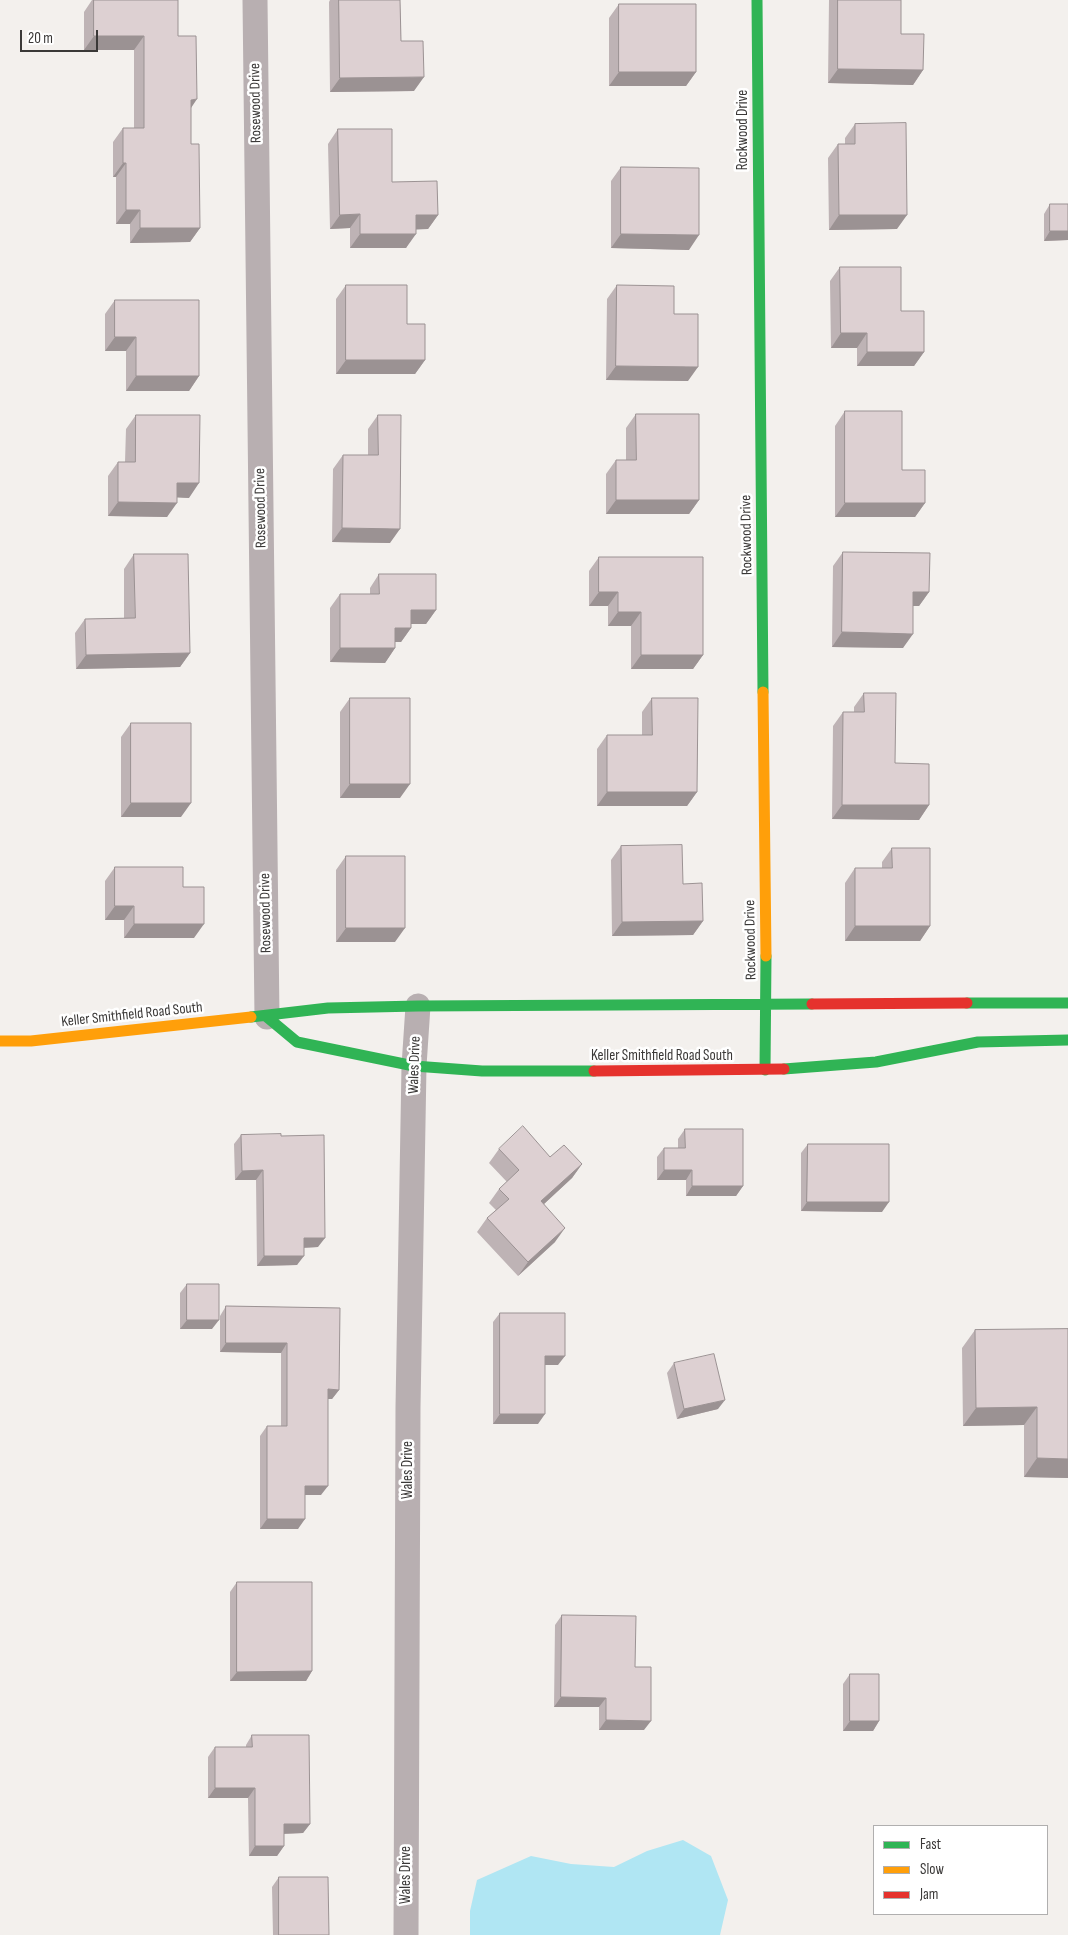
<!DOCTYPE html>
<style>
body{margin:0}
#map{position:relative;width:1068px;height:1935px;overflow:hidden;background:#f3f0ed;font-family:"Sofia Sans Condensed",sans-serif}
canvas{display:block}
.legend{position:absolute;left:873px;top:1825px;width:175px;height:90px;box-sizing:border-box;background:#fff;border:1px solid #b0afaf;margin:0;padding:6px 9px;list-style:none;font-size:15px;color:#3a3837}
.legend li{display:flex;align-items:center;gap:10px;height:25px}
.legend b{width:25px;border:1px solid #b0afaf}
.scale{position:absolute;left:20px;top:30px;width:78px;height:22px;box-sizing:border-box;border:2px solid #3a3837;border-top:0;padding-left:6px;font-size:15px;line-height:18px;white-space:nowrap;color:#3a3837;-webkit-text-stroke:4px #fff;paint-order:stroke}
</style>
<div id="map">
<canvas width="1068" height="1935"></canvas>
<ul class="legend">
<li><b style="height:6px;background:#30b455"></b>Fast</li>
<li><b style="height:6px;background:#ff9f0a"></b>Slow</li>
<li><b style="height:6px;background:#e5322d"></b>Jam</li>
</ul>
<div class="scale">20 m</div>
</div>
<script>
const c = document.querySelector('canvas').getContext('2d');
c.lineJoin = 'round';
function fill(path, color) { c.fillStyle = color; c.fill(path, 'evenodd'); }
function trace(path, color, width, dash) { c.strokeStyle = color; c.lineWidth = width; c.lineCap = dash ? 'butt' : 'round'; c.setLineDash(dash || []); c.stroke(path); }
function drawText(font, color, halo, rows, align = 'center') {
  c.font = font + ' "Sofia Sans Condensed",sans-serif'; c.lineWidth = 5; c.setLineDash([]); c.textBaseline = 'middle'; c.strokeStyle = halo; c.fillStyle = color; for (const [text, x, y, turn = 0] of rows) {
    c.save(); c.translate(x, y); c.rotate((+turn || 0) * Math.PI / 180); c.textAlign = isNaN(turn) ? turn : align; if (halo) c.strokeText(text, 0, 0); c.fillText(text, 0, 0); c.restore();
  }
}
fill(new Path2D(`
 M 683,1840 L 711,1856 L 728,1900 L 720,1935 L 470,1935 L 470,1911 L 477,1880 L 531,1856 L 571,1864 L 614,1867 L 647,1851 Z`), '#b0e6f3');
trace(new Path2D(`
 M 255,0 L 267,1017
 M 406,1935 L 408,1407 L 414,1066 L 418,1006`), '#b8afb1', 25);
trace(new Path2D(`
 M 757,0 L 763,692
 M 967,1003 L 1068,1003
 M 251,1017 L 328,1008 L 418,1006 L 812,1004
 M 267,1017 L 297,1042 L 414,1066 L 482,1071 L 594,1071
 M 784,1069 L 876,1062 L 978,1042 L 1068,1040
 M 765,1070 L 766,956`), '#30b455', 11);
trace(new Path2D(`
 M 763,692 L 766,956
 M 0,1041 L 31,1041 L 251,1017`), '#ff9f0a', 11);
trace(new Path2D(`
 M 812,1004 L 967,1003
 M 594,1071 L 784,1069`), '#e5322d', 11);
fill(new Path2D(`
 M 92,0 L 178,0 L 178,36 L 191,107 L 191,144 L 200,228 L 190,242 L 130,243 L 130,224 L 116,224 L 116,177 L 113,177 L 113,142 L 123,128 L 134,128 L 134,50 L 84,50 L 84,12 Z
 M 330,0 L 400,0 L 401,41 L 414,91 L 330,92 L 329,2 Z
 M 829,0 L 901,0 L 901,34 L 923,70 L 913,85 L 828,83 Z
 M 619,4 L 696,72 L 686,86 L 609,86 L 609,18 Z
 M 855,124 L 897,229 L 829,230 L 828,158 L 838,144 L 845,144 L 845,138 Z
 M 338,129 L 392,182 L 438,215 L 428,229 L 416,229 L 406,248 L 350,248 L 350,228 L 330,229 L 328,144 Z
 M 621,167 L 689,250 L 611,248 L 611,181 Z
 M 1050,204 L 1068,240 L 1044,241 L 1044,214 Z
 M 840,267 L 901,311 L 924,352 L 914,366 L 857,366 L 857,348 L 831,348 L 830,281 Z
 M 346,285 L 407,324 L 425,360 L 415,374 L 336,374 L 336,299 Z
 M 617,285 L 674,314 L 688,381 L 606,380 L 607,299 Z
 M 115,300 L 199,376 L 189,391 L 126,391 L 126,351 L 105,351 L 105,314 Z
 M 845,411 L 902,470 L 925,503 L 915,517 L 835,517 L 835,426 Z
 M 636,414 L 699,500 L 689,514 L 606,514 L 606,474 L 616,460 L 626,460 L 626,428 Z
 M 136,415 L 189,498 L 177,497 L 167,517 L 108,516 L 108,476 L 118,462 L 125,462 L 126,429 Z
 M 378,415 L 390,543 L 332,542 L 333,469 L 343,455 L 368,455 L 368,429 Z
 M 843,552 L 929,592 L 919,606 L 913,606 L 903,648 L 832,647 L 833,566 Z
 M 134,554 L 190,653 L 180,667 L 76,669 L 75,633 L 85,619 L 124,618 L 124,569 Z
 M 599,557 L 703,655 L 693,669 L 631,669 L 631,626 L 608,626 L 608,606 L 589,606 L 589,571 Z
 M 379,574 L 436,610 L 426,624 L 411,624 L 411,628 L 401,642 L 395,642 L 395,648 L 385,663 L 330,662 L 330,608 L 340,594 L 370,594 L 370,588 Z
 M 864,693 L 895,763 L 929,805 L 919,820 L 832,819 L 833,726 L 843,712 L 854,712 L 854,707 Z
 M 350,698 L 400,798 L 340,798 L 340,712 Z
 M 652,698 L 697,792 L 687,806 L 597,806 L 597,749 L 607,735 L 642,735 L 642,712 Z
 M 131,723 L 181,817 L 121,817 L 121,737 Z
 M 621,846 L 683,884 L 703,921 L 693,935 L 612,936 L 611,860 Z
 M 892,848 L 930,926 L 920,941 L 845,941 L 845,883 L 855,868 L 882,868 L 882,862 Z
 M 346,856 L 395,942 L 336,942 L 336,870 Z
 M 115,867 L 183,887 L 194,938 L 124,938 L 124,920 L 105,920 L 105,881 Z
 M 685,1129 L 743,1186 L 736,1196 L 686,1196 L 686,1180 L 657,1180 L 657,1157 L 664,1148 L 678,1148 L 678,1139 Z
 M 241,1135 L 281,1136 L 318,1247 L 304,1248 L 297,1265 L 257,1266 L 256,1180 L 235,1180 L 234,1144 Z
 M 808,1144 L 882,1212 L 801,1211 L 801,1153 Z
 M 499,1149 L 550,1157 L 582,1164 L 572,1178 L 544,1204 L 555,1242 L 518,1276 L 477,1232 L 487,1218 L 496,1210 L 489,1203 L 499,1189 L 507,1182 L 489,1163 Z
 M 187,1284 L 212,1329 L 180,1329 L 180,1293 Z
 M 226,1306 L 340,1308 L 339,1390 L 332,1399 L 328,1399 L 321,1495 L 305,1495 L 298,1529 L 260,1529 L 260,1436 L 267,1426 L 281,1426 L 281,1353 L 220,1352 L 220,1316 Z
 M 500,1313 L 558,1365 L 545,1365 L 538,1424 L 493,1424 L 493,1322 Z
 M 1068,1329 L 1068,1478 L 1024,1477 L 1024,1425 L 963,1426 L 962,1348 L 975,1330 Z
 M 674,1363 L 718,1409 L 677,1419 L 667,1373 Z
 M 237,1582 L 312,1671 L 306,1681 L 230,1681 L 230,1592 Z
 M 562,1615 L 635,1667 L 644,1730 L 599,1730 L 599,1707 L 554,1707 L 555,1625 Z
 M 850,1674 L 879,1721 L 873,1731 L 843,1731 L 843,1684 Z
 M 252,1735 L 310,1824 L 303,1833 L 284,1834 L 284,1846 L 277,1856 L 249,1856 L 248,1798 L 208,1798 L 208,1757 L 215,1747 L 246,1747 L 246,1745 Z
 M 279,1877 L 329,1935 L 273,1935 L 272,1887 Z`), '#beb3b5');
fill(new Path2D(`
 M 94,36 L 144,36 L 134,50 L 84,50 Z
 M 838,69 L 923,70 L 913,85 L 828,83 Z
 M 619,72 L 696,72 L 686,86 L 609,86 Z
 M 424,77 L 414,91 L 330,92 L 340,78 Z
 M 197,99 L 187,114 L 191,100 Z
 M 123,163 L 126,163 L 116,177 L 113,177 Z
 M 126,210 L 140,210 L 130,224 L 116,224 Z
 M 360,214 L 350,228 L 330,229 L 340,215 Z
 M 416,215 L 438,215 L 428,229 L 406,230 Z
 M 839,215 L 907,215 L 897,229 L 829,230 Z
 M 140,228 L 200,228 L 190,242 L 130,243 Z
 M 1050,231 L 1068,231 L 1068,240 L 1044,241 Z
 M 360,234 L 416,234 L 406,248 L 350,248 Z
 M 621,234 L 699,235 L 689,250 L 611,248 Z
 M 841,333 L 867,333 L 857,348 L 831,348 Z
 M 115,337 L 136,337 L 126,351 L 105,351 Z
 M 867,352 L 924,352 L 914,366 L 857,366 Z
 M 346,360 L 425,360 L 415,374 L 336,374 Z
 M 616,366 L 698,367 L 688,381 L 606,380 Z
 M 136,376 L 199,376 L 189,391 L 126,391 Z
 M 177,483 L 199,483 L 189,498 L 167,497 Z
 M 616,500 L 699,500 L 689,514 L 606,514 Z
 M 118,502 L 177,503 L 167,517 L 108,516 Z
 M 845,503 L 925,503 L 915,517 L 835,517 Z
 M 342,528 L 400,529 L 390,543 L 332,542 Z
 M 599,592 L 618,592 L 608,606 L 589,606 Z
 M 913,592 L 929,592 L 919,606 L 903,606 Z
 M 411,610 L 436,610 L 426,624 L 401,624 Z
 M 618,612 L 641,612 L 631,626 L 608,626 Z
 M 395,628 L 411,628 L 401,642 L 385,642 Z
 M 842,632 L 913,634 L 903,648 L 832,647 Z
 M 340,648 L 395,648 L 385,663 L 330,662 Z
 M 190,653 L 180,667 L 76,669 L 86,655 Z
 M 641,655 L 703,655 L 693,669 L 631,669 Z
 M 350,784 L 410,784 L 400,798 L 340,798 Z
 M 607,792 L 697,792 L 687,806 L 597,806 Z
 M 131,803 L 191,803 L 181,817 L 121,817 Z
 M 842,805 L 929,805 L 919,820 L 832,819 Z
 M 115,906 L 134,906 L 124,920 L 105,920 Z
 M 703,921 L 693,935 L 612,936 L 622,922 Z
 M 134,924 L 204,924 L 194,938 L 124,938 Z
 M 855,926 L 930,926 L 920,941 L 845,941 Z
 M 346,928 L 405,928 L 395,942 L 336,942 Z
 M 582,1164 L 572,1178 L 531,1216 L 541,1201 Z
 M 263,1170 L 256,1180 L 235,1180 L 242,1171 Z
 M 664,1170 L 692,1170 L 686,1180 L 657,1180 Z
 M 692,1186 L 743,1186 L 736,1196 L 686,1196 Z
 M 807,1202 L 889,1202 L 882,1212 L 801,1211 Z
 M 565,1228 L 555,1242 L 518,1276 L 528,1262 Z
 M 304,1238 L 325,1238 L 318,1247 L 297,1248 Z
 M 264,1256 L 304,1256 L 297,1265 L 257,1266 Z
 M 187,1320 L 219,1320 L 212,1329 L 180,1329 Z
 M 226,1343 L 287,1343 L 281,1353 L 220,1352 Z
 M 545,1356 L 565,1356 L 558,1365 L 538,1365 Z
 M 328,1389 L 339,1390 L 332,1399 L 321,1399 Z
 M 725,1400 L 718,1409 L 677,1419 L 684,1409 Z
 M 1037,1407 L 1024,1425 L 963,1426 L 976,1408 Z
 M 500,1414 L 545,1414 L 538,1424 L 493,1424 Z
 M 1037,1458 L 1068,1459 L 1068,1478 L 1024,1477 Z
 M 305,1486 L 328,1486 L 321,1495 L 298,1495 Z
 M 267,1519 L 305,1519 L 298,1529 L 260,1529 Z
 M 312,1671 L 306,1681 L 230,1681 L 237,1672 Z
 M 561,1697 L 606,1698 L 599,1707 L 554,1707 Z
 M 606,1720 L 651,1721 L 644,1730 L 599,1730 Z
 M 850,1721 L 879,1721 L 873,1731 L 843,1731 Z
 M 215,1788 L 255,1788 L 248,1798 L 208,1798 Z
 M 284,1824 L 310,1824 L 303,1833 L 277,1834 Z
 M 255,1846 L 284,1846 L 277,1856 L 249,1856 Z`), '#9b9293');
const building = new Path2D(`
 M 94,0 L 178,0 L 178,36 L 196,36 L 197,99 L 191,100 L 191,144 L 199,144 L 200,228 L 140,228 L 140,210 L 126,210 L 126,163 L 123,163 L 123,128 L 144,128 L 144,36 L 94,36 Z
 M 339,0 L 400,0 L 401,41 L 423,41 L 424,77 L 340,78 Z
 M 838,0 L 901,0 L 901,34 L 924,34 L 923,70 L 838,69 Z
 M 619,4 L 696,4 L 696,72 L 619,72 Z
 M 906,123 L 907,215 L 839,215 L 838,144 L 855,144 L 855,124 Z
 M 338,129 L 392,129 L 392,182 L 437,181 L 438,215 L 416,215 L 416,234 L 360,234 L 360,214 L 340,215 Z
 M 621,167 L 699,168 L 699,235 L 621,234 Z
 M 1050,204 L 1068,204 L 1068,231 L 1050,231 Z
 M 840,267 L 901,267 L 901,311 L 924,311 L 924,352 L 867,352 L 867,333 L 841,333 Z
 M 346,285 L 407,285 L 407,324 L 425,324 L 425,360 L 346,360 Z
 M 617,285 L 674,286 L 674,314 L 698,314 L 698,367 L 616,366 Z
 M 115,300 L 199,300 L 199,376 L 136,376 L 136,337 L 115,337 Z
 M 845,411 L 902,411 L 902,470 L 925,470 L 925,503 L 845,503 Z
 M 636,414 L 699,414 L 699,500 L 616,500 L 616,460 L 636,460 Z
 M 136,415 L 200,415 L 199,483 L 177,483 L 177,503 L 118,502 L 118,462 L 135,462 Z
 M 378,415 L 401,415 L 400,529 L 342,528 L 343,455 L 378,455 Z
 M 843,552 L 930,553 L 929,592 L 913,592 L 913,634 L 842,632 Z
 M 134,554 L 188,554 L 190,653 L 86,655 L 85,619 L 135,618 Z
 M 599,557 L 703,557 L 703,655 L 641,655 L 641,612 L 618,612 L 618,592 L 599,592 Z
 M 379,574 L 436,574 L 436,610 L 411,610 L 411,628 L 395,628 L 395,648 L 340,648 L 340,594 L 379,594 Z
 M 864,693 L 896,693 L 895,763 L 929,764 L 929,805 L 842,805 L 843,712 L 864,712 Z
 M 350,698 L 410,698 L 410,784 L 350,784 Z
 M 652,698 L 698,698 L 697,792 L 607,792 L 607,735 L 652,735 Z
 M 131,723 L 191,723 L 191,803 L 131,803 Z
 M 682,845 L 683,884 L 702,883 L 703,921 L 622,922 L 621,846 Z
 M 892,848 L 930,848 L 930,926 L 855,926 L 855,868 L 892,868 Z
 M 346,856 L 405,856 L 405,928 L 346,928 Z
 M 115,867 L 183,867 L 183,887 L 204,887 L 204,924 L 134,924 L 134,906 L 115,906 Z
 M 523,1126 L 550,1157 L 564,1145 L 582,1164 L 541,1201 L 565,1228 L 528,1262 L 487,1218 L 509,1199 L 499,1189 L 519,1170 L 499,1149 Z
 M 685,1129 L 743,1129 L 743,1186 L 692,1186 L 692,1170 L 664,1170 L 664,1148 L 685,1148 Z
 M 281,1134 L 281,1136 L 324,1135 L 325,1238 L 304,1238 L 304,1256 L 264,1256 L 263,1170 L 242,1171 L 241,1135 Z
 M 808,1144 L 889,1144 L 889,1202 L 807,1202 Z
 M 187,1284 L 219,1284 L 219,1320 L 187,1320 Z
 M 226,1306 L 340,1308 L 339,1390 L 328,1389 L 328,1486 L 305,1486 L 305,1519 L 267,1519 L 267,1426 L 287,1426 L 287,1343 L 226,1343 Z
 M 500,1313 L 565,1313 L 565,1356 L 545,1356 L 545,1414 L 500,1414 Z
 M 1068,1329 L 1068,1459 L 1037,1458 L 1037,1407 L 976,1408 L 975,1330 Z
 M 714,1354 L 725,1400 L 684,1409 L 674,1363 Z
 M 237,1582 L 312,1582 L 312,1671 L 237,1672 Z
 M 562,1615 L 636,1616 L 635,1667 L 651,1667 L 651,1721 L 606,1720 L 606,1698 L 561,1697 Z
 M 850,1674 L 879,1674 L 879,1721 L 850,1721 Z
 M 252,1735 L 309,1735 L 310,1824 L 284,1824 L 284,1846 L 255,1846 L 255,1788 L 215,1788 L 215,1747 L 252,1747 Z
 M 279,1877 L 328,1877 L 329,1935 L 279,1935 Z`);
fill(building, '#ddd0d2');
trace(building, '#9b9293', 1);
drawText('15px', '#3a3837', '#fff', [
 ["Rosewood Drive",256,103,-91],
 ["Rockwood Drive",743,130,-90],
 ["Rosewood Drive",261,508,-91],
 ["Rockwood Drive",747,535,-91],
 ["Rosewood Drive",266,913,-91],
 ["Rockwood Drive",751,940,-91],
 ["Keller Smithfield Road South",132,1015,-6],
 ["Keller Smithfield Road South",662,1056],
 ["Wales Drive",415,1065,-88],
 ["Wales Drive",408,1470,-90],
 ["Wales Drive",406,1875,-90]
]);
</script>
